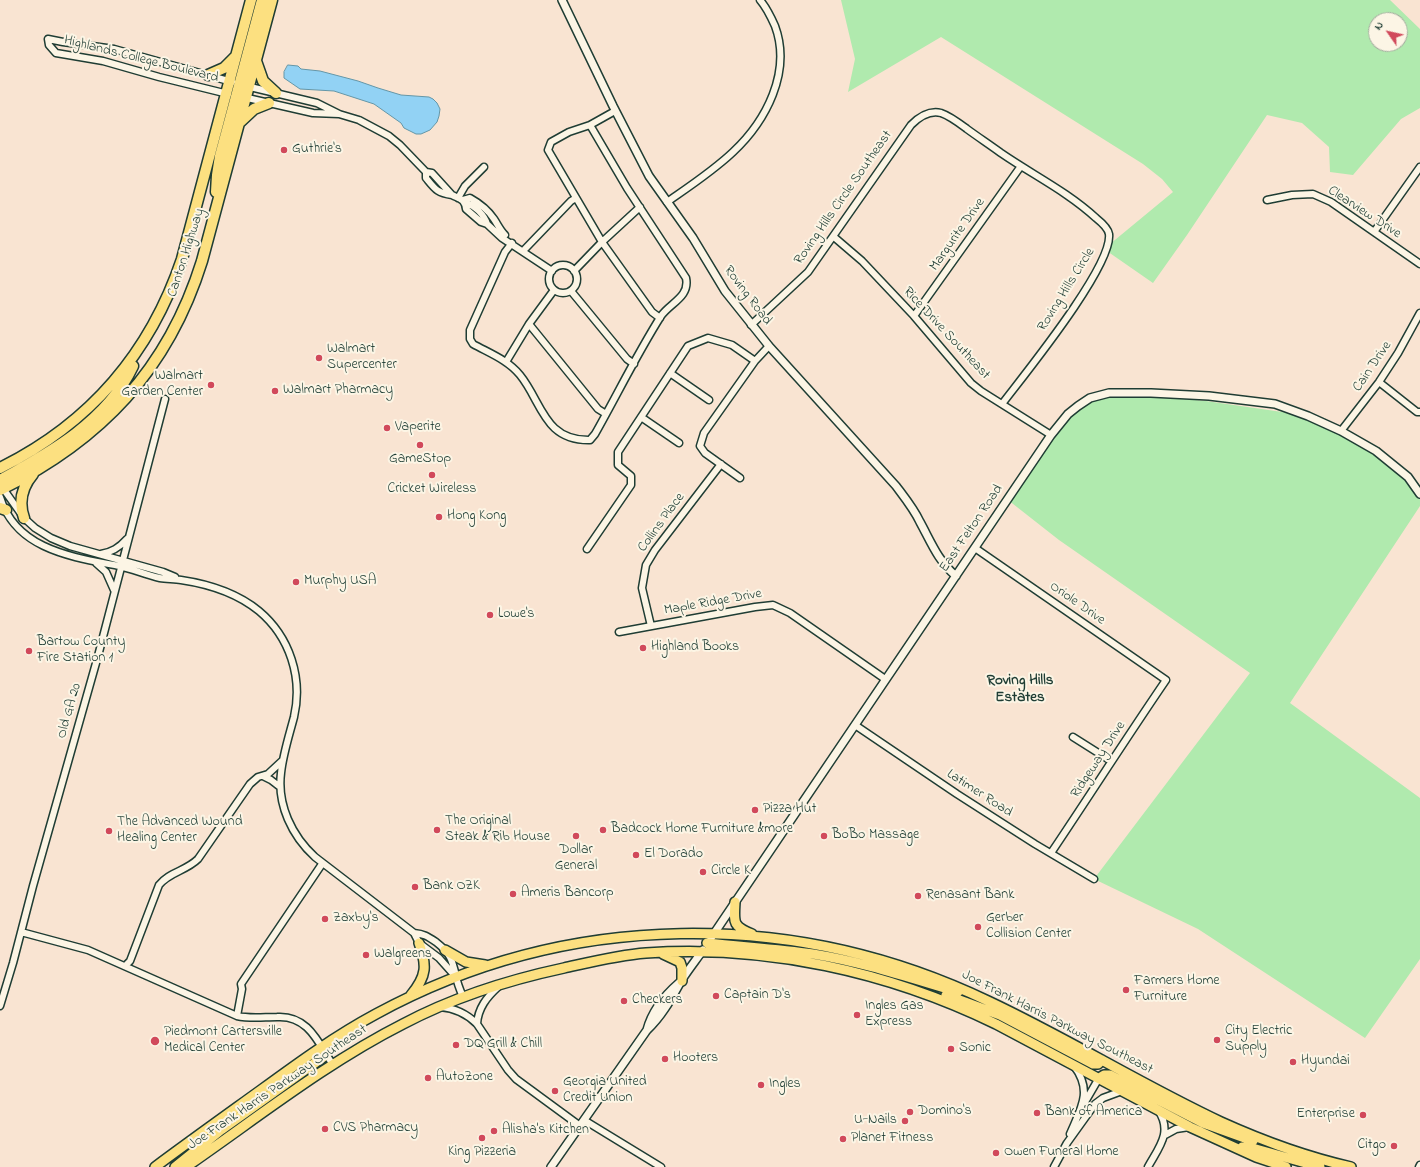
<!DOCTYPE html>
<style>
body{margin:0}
#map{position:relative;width:1420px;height:1167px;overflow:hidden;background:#f9e4d2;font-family:"Indie Flower",sans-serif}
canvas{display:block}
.north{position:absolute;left:1368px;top:12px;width:40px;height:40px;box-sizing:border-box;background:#fcf5e5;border:1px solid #a4ab9e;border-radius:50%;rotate:304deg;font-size:11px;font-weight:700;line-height:16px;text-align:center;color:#1f3d34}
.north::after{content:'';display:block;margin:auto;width:14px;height:18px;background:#d1495b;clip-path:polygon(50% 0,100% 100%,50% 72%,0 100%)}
</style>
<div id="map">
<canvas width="1420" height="1167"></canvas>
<div class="north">N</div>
</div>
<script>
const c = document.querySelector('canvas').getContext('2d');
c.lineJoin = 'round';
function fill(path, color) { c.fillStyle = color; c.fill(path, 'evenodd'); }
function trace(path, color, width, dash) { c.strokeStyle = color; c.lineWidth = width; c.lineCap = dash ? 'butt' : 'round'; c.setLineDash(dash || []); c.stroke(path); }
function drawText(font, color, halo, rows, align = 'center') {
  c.font = font + ' "Indie Flower",sans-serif'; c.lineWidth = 4; c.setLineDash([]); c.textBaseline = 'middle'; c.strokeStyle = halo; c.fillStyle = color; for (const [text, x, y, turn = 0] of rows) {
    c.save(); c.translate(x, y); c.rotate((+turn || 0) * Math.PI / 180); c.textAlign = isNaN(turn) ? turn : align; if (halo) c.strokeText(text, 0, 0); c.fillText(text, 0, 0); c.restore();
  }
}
fill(new Path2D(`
 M 841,0 L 1390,0 L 1420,29 L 1420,108 L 1401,119 L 1353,175 L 1330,172 L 1329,147 L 1302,123 L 1267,115 L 1187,235 L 1153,283 L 1104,249 L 1173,192 L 1162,179 L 1143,164 L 941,37 L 848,92 L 855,59 ZM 1376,20 L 1400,20 L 1400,44 L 1376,44 Z
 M 1134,394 L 1206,401 L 1296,414 L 1341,431 L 1404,476 L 1420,495 L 1420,506 L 1290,703 L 1420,798 L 1420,959 L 1365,1038 L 1198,929 L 1094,879 L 1250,673 L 1059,540 L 1008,500 L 1051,435 L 1083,403 L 1101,395 Z`), '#b0eaae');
const water = new Path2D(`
 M 288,65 L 298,66 L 301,69 L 320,71 L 358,81 L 378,88 L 401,95 L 429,97 L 433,99 L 437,103 L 440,109 L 439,116 L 437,122 L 430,130 L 421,134 L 416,134 L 404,128 L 401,123 L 374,104 L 334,91 L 300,89 L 284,78 L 284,72 Z`);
fill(water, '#92d2f4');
trace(water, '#6496a7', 1);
const minor = new Path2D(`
 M 246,86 L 317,103 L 339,114 L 359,120 L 389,136 L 400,145 L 426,172 L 432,173 L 452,195 C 437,193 435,189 426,178 L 426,172
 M 228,94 L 159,77 L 103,61 L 56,53 L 49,45 L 48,39 L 63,42 L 114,49 L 232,82
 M 243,97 L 313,113 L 339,114
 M 590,125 L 569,132 L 551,142 L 548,150 L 602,242 L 652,312 L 660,318
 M 452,195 C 460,199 465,199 466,209 L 481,222 L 487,224 L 502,238 L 552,271
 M 458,198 L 465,186 L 484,167
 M 463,200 L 470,198 C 479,203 488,210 494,219 C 498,225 500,230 505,235
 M 1267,200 L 1292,195 L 1313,194 L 1331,202 L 1420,264
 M 667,202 C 690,186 713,171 733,152 C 766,121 792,72 775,26 C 771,17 767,8 760,0
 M 466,204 C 474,204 485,216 487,224
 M 1374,232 L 1420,167
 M 834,237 L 862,261 L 914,316 L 971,383 L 981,391 L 1051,435
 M 512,243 L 505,252 L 470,330 L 470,339 L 473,344 C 489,353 508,360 520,375 C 542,402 544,441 590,440 L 595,434 C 617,395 637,354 661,316 C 670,303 690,297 686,278 L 627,188 L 590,125 L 615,111
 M 523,251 L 571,201 L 576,198
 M549 279a14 14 0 1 1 28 0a14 14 0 1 1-28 0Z
 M 574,271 L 602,242 L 640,207
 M 554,290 L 529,324 L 598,409 L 606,414
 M 571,291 L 627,359 L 634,364
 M 914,316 L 1021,166
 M 751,325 L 808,272 L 911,125 C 919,117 929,110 941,113 C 950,116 959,123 967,129 C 978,137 990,145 1001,153 C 1033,175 1068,192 1096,218 C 1101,222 1108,228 1109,234 C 1113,266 1024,375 1002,404
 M 506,362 L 529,324
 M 670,373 L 709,400
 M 1379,382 L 1417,412 L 1420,412
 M 641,417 L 679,443
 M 1341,431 L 1379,382 L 1398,353 L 1420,313
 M 740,478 L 705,453 L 700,446 L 704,433 L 755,361 L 769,346
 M 2,487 L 24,518 L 35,528 L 51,538 L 70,546 L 163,572 L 175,577
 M 0,497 C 16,550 73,557 119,566 C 133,569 146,575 160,578 C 166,579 174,579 181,580 C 208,584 237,593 259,611 C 290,637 303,678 294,717 C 289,736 283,754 281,773 C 277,805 292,836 315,857 L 414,933 L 419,943 L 439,958 L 456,977
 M 975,548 L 1166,680 C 1127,737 1090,795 1051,853
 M 587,549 L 631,485 L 631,476 L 618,465 L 618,452 L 688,346 L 708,338 L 732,345 L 755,361
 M 101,554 C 112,552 119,548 127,539
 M 96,563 L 106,572 L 114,590
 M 651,626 L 642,588 L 646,565 L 655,550 L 721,464
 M 619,632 L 755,607 L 773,605 L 790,613 L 885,679
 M 855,725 L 957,794 L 1035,844 L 1094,879
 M 1073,737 L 1111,761
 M 263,776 L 271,780 L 280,787
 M 21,932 L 88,950 L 237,1016 C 250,1019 264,1017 277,1017 C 308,1015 318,1042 333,1065
 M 414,933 C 424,934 427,936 436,942 C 450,953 452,959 456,976 C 457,983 460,990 463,997
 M 125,966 L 130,961 L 159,885 C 169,872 186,871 198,859 L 250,784 L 258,777 L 268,774 L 282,761
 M 0,1006 L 13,963 L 33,886 L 98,656 L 165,399
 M 440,1007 C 455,1008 467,1014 477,1024 L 508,1070 L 516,1079 L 580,1126
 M 237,1016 L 242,989 L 241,984 L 322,864
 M 477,1024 C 478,1008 487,997 498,987
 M 1085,1102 L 1099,1078
 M 584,1120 L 661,1167
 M 1070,1134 C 1081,1108 1093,1091 1074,1066
 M 1165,1135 L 1176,1129 L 1189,1127
 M 1054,1167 L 1067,1143 L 1095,1104 L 1103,1098 L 1122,1091
 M 1148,1167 C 1159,1147 1173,1132 1158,1110
 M 1419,1167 L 1420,1165`);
const tertiary = new Path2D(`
 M 562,0 L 613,106 L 649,176 L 693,238 L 725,291 L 769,346 L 896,486 C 905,498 914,509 920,522 C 931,542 938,561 956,576
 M 711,938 L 1051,435 L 1068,414 L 1078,406 L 1090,398 L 1109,393 L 1151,393 L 1209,396 L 1275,404 L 1308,416 L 1341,431 L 1376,451 L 1408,477 L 1420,494
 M 647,1030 C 652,1011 664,996 679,983
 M 551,1167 L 647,1030 C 662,1016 671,999 681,981 C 688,970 696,960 703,950`);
const primary = new Path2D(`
 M 735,902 C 734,922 732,926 752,934
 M 707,943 C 743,947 778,949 813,954 C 863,962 910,978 958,992
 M 445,950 L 466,962 L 485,965
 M 663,954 L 680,962 L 682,968 L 682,981
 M 411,995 C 427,976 427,965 419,943
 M 946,995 L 1000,1015 L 1093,1064 L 1098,1064 L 1102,1060
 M 1099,1078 L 1104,1075 L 1110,1075 L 1203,1123 L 1253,1141
 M 1242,1147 L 1256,1149 L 1320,1167
 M 155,1167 C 190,1141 225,1116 261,1090 C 298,1063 335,1036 376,1014 C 567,910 793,908 988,1001 C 1067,1038 1142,1085 1221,1122 C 1263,1141 1307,1157 1351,1167
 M 175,1167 L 221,1130 L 326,1055
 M 186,1167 C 257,1118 326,1063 403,1024 C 454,997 508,980 564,968 C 591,962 619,955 646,953 C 767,945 887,971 996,1024 L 1190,1127 L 1256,1157 L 1286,1167`);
const trunk = new Path2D(`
 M 256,61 L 263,81 L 276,93
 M 208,75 L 224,68 L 236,56
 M 239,123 L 254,109 L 269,103
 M 216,192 L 217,175 L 220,156 L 262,0
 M 0,468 C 89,424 150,354 182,259 L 251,0
 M 0,480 C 51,452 107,421 133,366
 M 0,490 C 101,440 168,370 202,261 L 272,0
 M 0,508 L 6,510
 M 24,518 C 18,501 22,487 33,474`);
trace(minor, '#1f3d34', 9);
trace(tertiary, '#1f3d34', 10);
trace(primary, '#1f3d34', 12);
trace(trunk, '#1f3d34', 13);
trace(minor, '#fcf5e5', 6);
trace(tertiary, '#fcf5e5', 7);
trace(primary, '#fce080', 9);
trace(trunk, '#fce080', 10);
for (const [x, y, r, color] of [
 [284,150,4,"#d1495b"],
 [319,358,4,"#d1495b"],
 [211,385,4,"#d1495b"],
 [275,391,4,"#d1495b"],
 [387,428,4,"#d1495b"],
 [420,445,4,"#d1495b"],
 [432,475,4,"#d1495b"],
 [439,517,4,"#d1495b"],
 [296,582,4,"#d1495b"],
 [490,615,4,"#d1495b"],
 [643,648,4,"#d1495b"],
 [29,651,4,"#d1495b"],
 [755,810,4,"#d1495b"],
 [437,830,4,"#d1495b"],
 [603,830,4,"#d1495b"],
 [109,831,4,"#d1495b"],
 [576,836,4,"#d1495b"],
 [824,836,4,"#d1495b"],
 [636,855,4,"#d1495b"],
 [703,872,4,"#d1495b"],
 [415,887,4,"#d1495b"],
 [513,894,4,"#d1495b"],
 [918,896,4,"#d1495b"],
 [325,919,4,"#d1495b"],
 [978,927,4,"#d1495b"],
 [366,955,4,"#d1495b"],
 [1126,990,4,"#d1495b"],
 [716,996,4,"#d1495b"],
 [624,1001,4,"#d1495b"],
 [857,1015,4,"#d1495b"],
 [1217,1040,4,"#d1495b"],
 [155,1041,5,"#d1495b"],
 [456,1045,4,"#d1495b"],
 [951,1049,4,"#d1495b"],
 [665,1059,4,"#d1495b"],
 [1293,1062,4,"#d1495b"],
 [428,1078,4,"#d1495b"],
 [761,1085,4,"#d1495b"],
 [555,1091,4,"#d1495b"],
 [910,1112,4,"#d1495b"],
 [1037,1113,4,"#d1495b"],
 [1363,1115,4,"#d1495b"],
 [905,1121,4,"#d1495b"],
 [325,1129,4,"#d1495b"],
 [494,1131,4,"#d1495b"],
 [482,1138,4,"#d1495b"],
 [843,1139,4,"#d1495b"],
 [1394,1146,4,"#d1495b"],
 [996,1153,4,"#d1495b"]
]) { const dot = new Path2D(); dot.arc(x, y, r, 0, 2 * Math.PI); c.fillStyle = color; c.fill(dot); trace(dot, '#fcf5e5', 1.5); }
drawText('14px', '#1f3d34', '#fcf5e5', [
 ["Highlands College Boulevard",141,60,14],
 ["Roving Hills Circle Southeast",844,198,-55],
 ["Clearview Drive",1364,213,33],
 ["Margurite Drive",958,235,-55],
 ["Canton Highway",187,253,-72],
 ["Roving Hills Circle",1067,290,-58],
 ["Roving Road",747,296,53],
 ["Rice Drive Southeast",946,334,47],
 ["Cain Drive",1373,367,-56],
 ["Collins Place",662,523,-54],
 ["East Felton Road",972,529,-56],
 ["Maple Ridge Drive",713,603,-10],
 ["Oriole Drive",1077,604,35],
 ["Old GA 20",70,711,-74],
 ["Ridgeway Drive",1099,760,-57],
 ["Latimer Road",979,794,33],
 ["Joe Frank Harris Parkway Southeast",1057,1023,27],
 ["Joe Frank Harris Parkway Southeast",278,1088,-34]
]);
drawText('14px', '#1f3d34', '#fcf5e5', [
 ["Guthrie's",292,150],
 ["Walmart",327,350],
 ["Supercenter",327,366],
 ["Walmart",203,377,"right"],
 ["Garden Center",203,393,"right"],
 ["Walmart Pharmacy",283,391],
 ["Vaperite",395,428],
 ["GameStop",420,460,"center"],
 ["Cricket Wireless",432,490,"center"],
 ["Hong Kong",447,517],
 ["Murphy USA",304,582],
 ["Lowe's",498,615],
 ["Bartow County",37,643],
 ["Fire Station 1",37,659],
 ["Highland Books",651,648],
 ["Pizza Hut",763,810],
 ["The Original",445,822],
 ["Steak & Rib House",445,838],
 ["The Advanced Wound",117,823],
 ["Healing Center",117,839],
 ["Badcock Home Furniture &more",611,830],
 ["BoBo Massage",832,836],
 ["Dollar",576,851,"center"],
 ["General",576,867,"center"],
 ["El Dorado",644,855],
 ["Circle K",711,872],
 ["Bank OZK",423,887],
 ["Ameris Bancorp",521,894],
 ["Renasant Bank",926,896],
 ["Zaxby's",333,919],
 ["Gerber",986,919],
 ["Collision Center",986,935],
 ["Walgreens",374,955],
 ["Farmers Home",1134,982],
 ["Furniture",1134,998],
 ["Captain D's",724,996],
 ["Checkers",632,1001],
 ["Ingles Gas",865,1007],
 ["Express",865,1023],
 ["City Electric",1225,1032],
 ["Supply",1225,1048],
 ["Piedmont Cartersville",164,1033],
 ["Medical Center",164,1049],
 ["DQ Grill & Chill",464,1045],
 ["Sonic",959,1049],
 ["Hooters",673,1059],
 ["Hyundai",1301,1062],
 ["AutoZone",436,1078],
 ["Georgia United",563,1083],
 ["Credit Union",563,1099],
 ["Ingles",769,1085],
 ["Domino's",918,1112],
 ["Bank of America",1045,1113],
 ["Enterprise",1355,1115,"right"],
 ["U-Nails",897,1121,"right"],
 ["CVS Pharmacy",333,1129],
 ["Alisha's Kitchen",502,1131],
 ["Planet Fitness",851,1139],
 ["Citgo",1386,1146,"right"],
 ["King Pizzeria",482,1153,"center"],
 ["Owen Funeral Home",1004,1153]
], 'left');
drawText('bold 15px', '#1f3d34', '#fcf5e5', [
 ["Roving Hills",1020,682],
 ["Estates",1020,699]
]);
</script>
